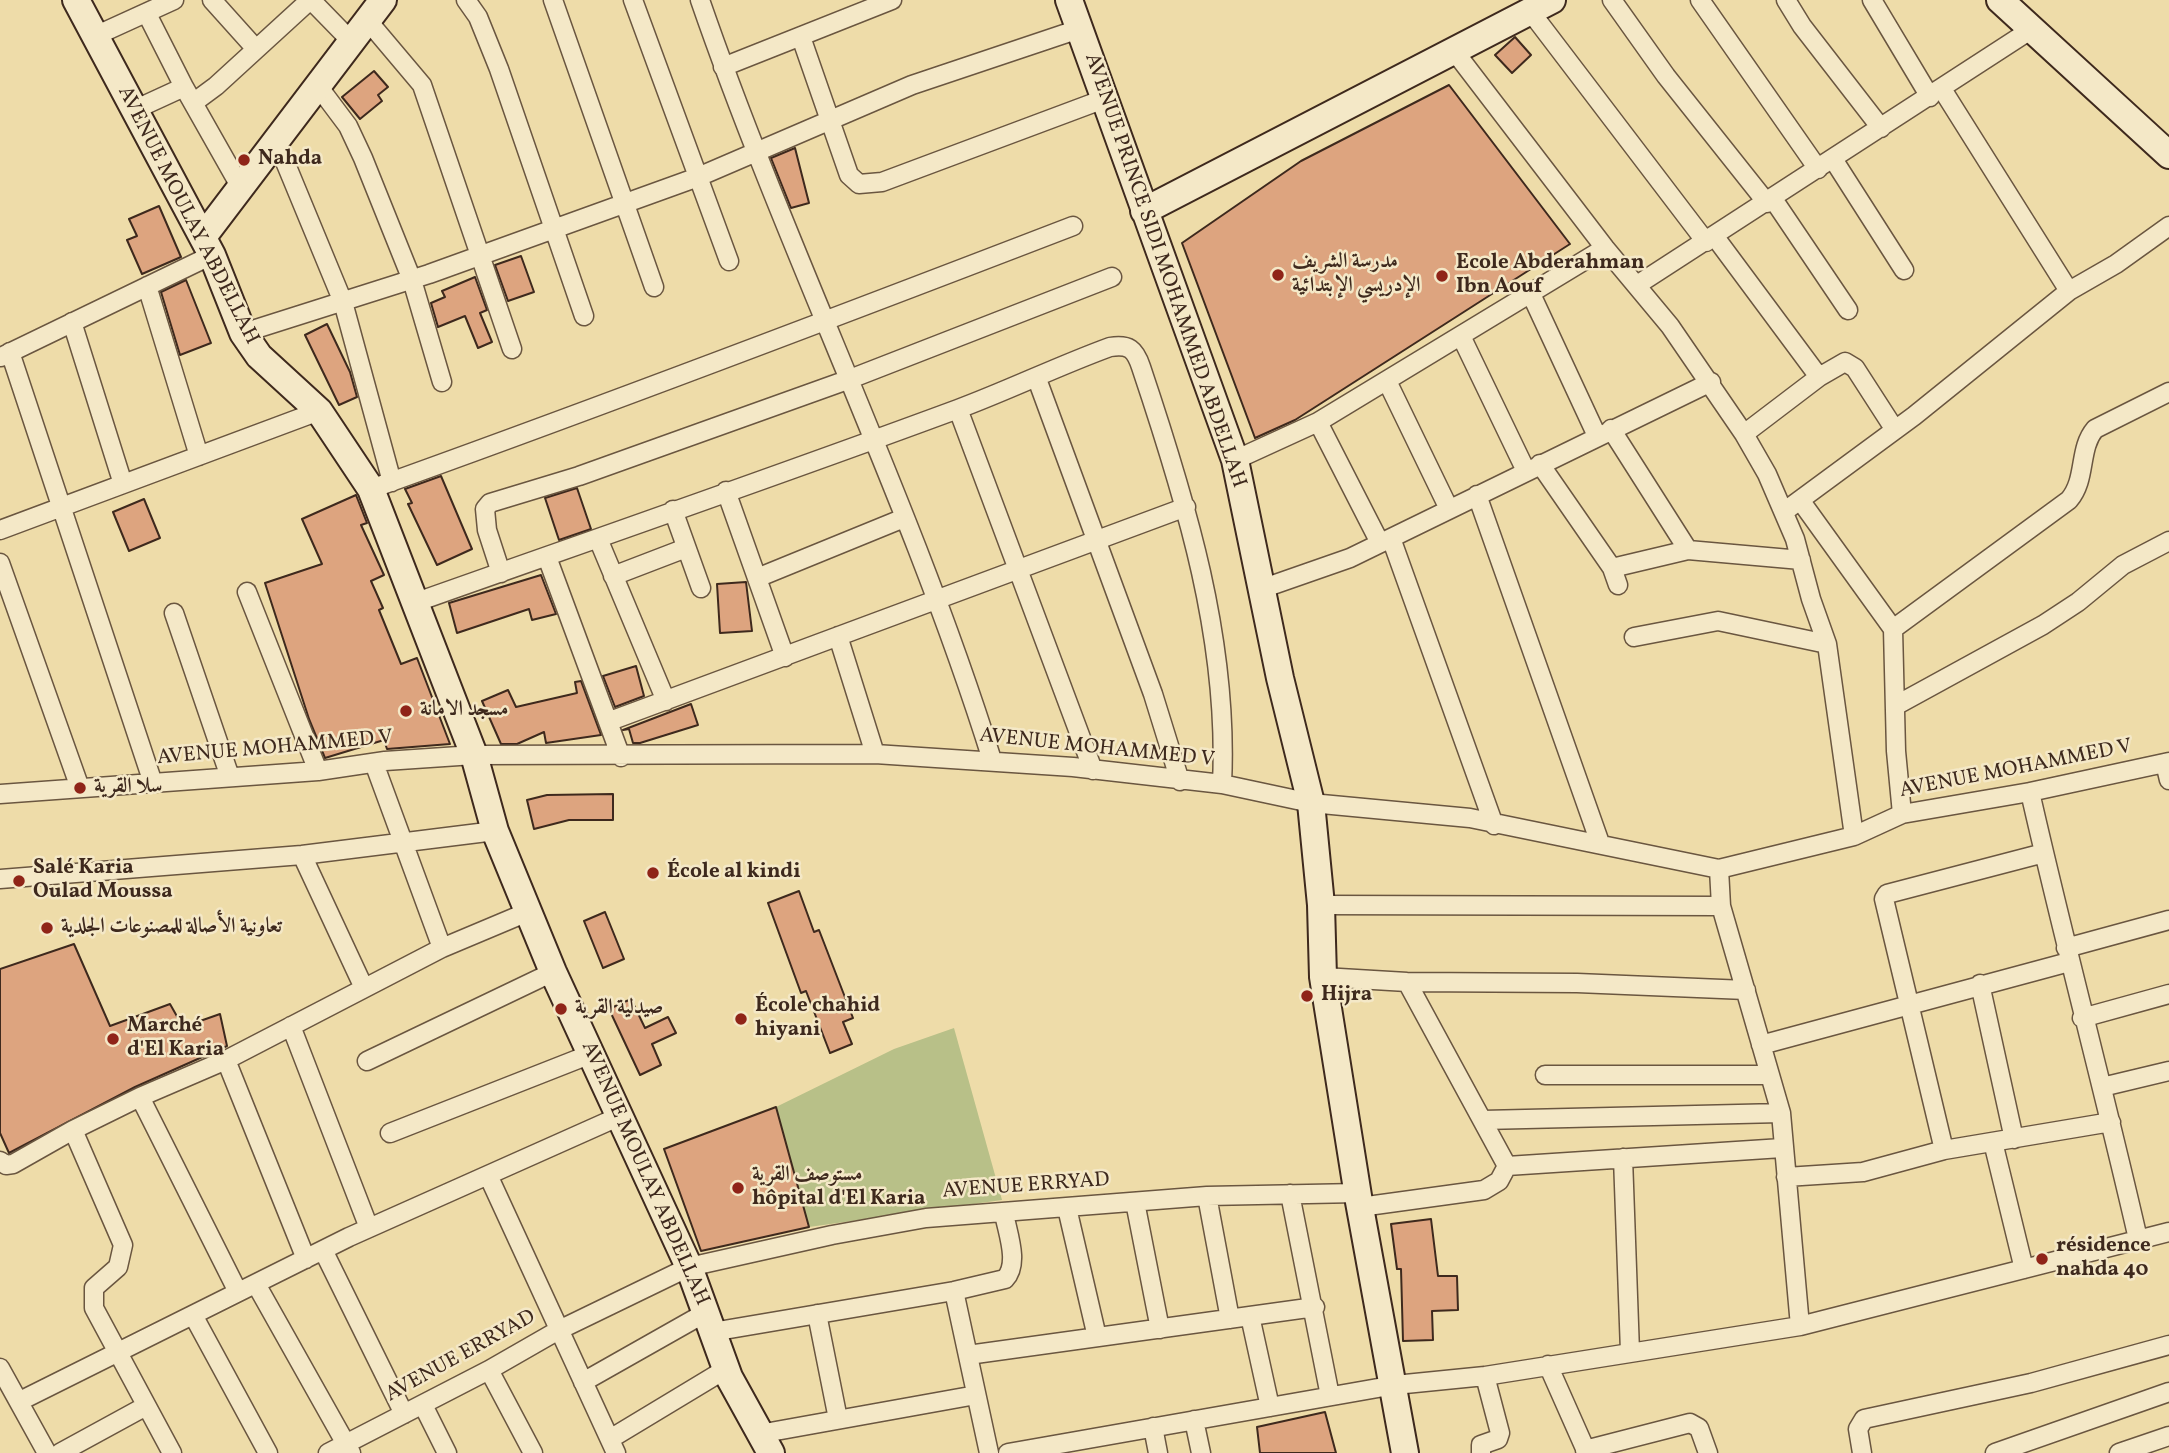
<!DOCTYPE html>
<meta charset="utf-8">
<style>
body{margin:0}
canvas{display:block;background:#eedca9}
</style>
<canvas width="2169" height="1453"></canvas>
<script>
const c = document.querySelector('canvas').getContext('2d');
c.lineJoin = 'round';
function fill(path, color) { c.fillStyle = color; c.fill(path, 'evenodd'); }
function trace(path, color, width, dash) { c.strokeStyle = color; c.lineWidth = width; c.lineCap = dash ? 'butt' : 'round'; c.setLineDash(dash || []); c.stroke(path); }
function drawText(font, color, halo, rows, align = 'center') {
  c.font = font + ' Vollkorn,Amiri,serif'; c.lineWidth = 5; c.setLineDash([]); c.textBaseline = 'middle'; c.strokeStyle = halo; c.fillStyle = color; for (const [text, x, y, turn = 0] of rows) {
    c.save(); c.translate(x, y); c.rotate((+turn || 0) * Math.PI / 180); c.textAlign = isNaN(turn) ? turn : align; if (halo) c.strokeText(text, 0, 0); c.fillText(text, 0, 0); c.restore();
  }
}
fill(new Path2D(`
 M 954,1028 L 1002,1200 L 809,1227 L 776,1107 L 894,1049 Z`), '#b8c088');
const building = new Path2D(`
 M 1515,37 L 1531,55 L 1512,73 L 1495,55 Z
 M 374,71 L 388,87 L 378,95 L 382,101 L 360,119 L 342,97 Z
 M 1449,85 L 1570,244 L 1295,420 L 1255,438 L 1182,243 L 1301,161 Z
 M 795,148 L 809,203 L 791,208 L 771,158 Z
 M 159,206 L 181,257 L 142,274 L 127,240 L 137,236 L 129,219 Z
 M 521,256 L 534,292 L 508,301 L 495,265 Z
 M 475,277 L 487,310 L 480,313 L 492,342 L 478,348 L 465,316 L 438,327 L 431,303 L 445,297 L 442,291 Z
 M 186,280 L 211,343 L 180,355 L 161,292 Z
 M 327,324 L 350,372 L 357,397 L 339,405 L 305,335 Z
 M 441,476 L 472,549 L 437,565 L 408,504 L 412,503 L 405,489 Z
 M 577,488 L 591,529 L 559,540 L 545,498 Z
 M 356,495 L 367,523 L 361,525 L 384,575 L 371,581 L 383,608 L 379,610 L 401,664 L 417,658 L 450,744 L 387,749 L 384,740 L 325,758 L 309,719 L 265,583 L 322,564 L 302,519 Z
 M 144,499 L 160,538 L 129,551 L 113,512 Z
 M 541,575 L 556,614 L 532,620 L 529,609 L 457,633 L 449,603 Z
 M 746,582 L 752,631 L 720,633 L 717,584 Z
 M 636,666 L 644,696 L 615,707 L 603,676 Z
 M 581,681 L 601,735 L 546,743 L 544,732 L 517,744 L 501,744 L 482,701 L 508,690 L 516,707 L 577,693 L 575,682 Z
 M 691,704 L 698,725 L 640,743 L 633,743 L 629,729 L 623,730 Z
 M 613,794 L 613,820 L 569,820 L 534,829 L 527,800 L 547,795 Z
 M 799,891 L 814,932 L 819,930 L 853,1018 L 843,1022 L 852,1044 L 830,1053 L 806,991 L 801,993 L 768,903 Z
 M 605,912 L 624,959 L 603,968 L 584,921 Z
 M 74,944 L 110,1026 L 170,1004 L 183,1027 L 220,1014 L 227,1046 L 135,1087 L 9,1153 L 0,1133 L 0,969 Z
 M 631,999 L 645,1028 L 668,1017 L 676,1033 L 652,1044 L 661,1065 L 640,1075 L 609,1009 Z
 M 776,1107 L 809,1227 L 701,1251 L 664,1149 Z
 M 1431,1219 L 1438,1276 L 1457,1276 L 1458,1310 L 1432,1311 L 1433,1340 L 1403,1341 L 1401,1269 L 1397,1269 L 1391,1224 Z
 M 1325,1412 L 1336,1453 L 1260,1453 L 1257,1427 Z`);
fill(building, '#dda47f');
trace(building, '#3e291d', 2);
const street = new Path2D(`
 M 212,0 L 256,49
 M 311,0 L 351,41
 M 466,0 L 478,17 L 499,69 L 584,316
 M 553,0 L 654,287
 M 633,0 L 729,261
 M 700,0 C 789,257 911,501 992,760
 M 1612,0 L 1666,76 L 1767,203
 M 1700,0 L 1818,169
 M 1786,0 L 1802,26 L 1881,128
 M 1872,0 L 1930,97
 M 1530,11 L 1706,242
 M 147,14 L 184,87
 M 368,21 L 422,85 L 512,349
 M 95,36 L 174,0
 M 801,37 L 849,175 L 859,184 L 882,182 L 1104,99
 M 1455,52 L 1605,248 L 1670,326 L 1744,434 L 1767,474 L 1795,539 L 1811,599 L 1827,644 L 1854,836
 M 723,67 L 892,0
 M 318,86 L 348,126 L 363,158 L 412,280 L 442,382
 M 1942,89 L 2069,291
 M 193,103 L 216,86 L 310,0
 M 134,110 L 184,87 L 240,186
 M 276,140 L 343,302 L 392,482
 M 1833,159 L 1904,270
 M 1773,199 L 1848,310
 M 1715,237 L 1819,377
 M 1637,285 L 2032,29
 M 147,286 L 199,456
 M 1531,294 L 1597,436
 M 72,322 L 123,484
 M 243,333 L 429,274 L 698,177 L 912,85 L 1079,29
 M 1461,336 L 1526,471
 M 10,352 L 153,783
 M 1,357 L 212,255
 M 1037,379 L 1153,694 L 1180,781
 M 1387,381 L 1449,509
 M 958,409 L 1093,770
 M 1318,422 L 1380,543
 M 1611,429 L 1688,550
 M 1744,434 L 1819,377 L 1845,362 L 1855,368 L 1895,430
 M 1235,460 L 1318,422 L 1605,248
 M 1540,464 L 1612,568 L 1618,585
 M 371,489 C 606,405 839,316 1073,226
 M 726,491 L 785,657
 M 1477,495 L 1600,843
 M 1800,500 L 1893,629 L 1896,751 L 1902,814
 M 673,510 L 701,588
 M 1785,511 L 1914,416 L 2069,291 L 2116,264 L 2169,226
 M 0,530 L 319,411
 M 1391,538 L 1494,825
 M 599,541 L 666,701
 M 547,557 L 621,757
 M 0,563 L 80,788
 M 1612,568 L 1688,550 L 1801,560
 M 501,573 L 487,530 L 485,509 L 490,503 L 579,476 L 850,379 L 1112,277
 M 613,576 L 686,548
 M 757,578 L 904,518
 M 1264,588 L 1350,558 L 1711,382
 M 247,592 L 318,771
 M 414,603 C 595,539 777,476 958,409 C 1009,390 1058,366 1110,347 C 1129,344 1135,349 1141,367 C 1186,501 1229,641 1222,784
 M 174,613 L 230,777
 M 1893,629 L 2069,500 C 2087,479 2078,449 2095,429 L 2169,392
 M 838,636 L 875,754
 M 1634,637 L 1718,621 L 1827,644
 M 1895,706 L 2043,625 L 2078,602 L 2123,565 L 2169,541
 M 610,721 L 1186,507
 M 374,763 L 442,948
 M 2165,763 L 2169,780
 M 2030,792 C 2064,942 2104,1090 2138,1239
 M 0,794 L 318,771 L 385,761 L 474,755 L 875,754 L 1073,767 L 1222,784 L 1311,803 L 1470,818 L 1719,869 L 1854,836 L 1902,814 L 2030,792 L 2169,762
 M 302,855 L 364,988
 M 1719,869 L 1721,906 L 1781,1113 L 1800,1326
 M 0,879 L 302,855 L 495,831
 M 1321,905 L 1721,906
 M 2066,948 L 2169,920
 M 1323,977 L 1407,982 L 1577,983 L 1746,990
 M 1980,984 L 2014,1139
 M 2082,1018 L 2169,994
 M 291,1026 L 369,1228
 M 1761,1045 L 2069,962
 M 226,1060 L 306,1259
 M 367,1061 L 553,972
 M 1545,1075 L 1770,1075
 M 2102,1087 L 2169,1071
 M 140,1097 L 238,1292
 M 1483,1120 L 1781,1113
 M 73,1130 L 123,1245 L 118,1267 L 94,1288 L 94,1308 L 172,1453
 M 390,1133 L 591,1054
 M 1993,1142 L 2024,1269
 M 1944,1150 L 1884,899 L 1887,894 L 2044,853
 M 1623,1158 L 1630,1352
 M 0,1161 L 6,1165 L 13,1164 L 73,1130 L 140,1097 L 226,1060 L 442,948 L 530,911
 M 1507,1166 L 1782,1148
 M 488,1175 L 616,1453
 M 1786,1177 L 1863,1172 L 1944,1150 L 2111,1122
 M 1290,1194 L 1330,1396
 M 1207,1196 L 1230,1319
 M 1135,1202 L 1160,1329
 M 1360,1207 L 1484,1190 L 1499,1181 L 1507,1166 L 1407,982
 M 1067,1208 L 1097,1337
 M 323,1250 L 404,1414
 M 256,1284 L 351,1453
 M 954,1291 L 989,1453
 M 817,1314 L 838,1419
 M 193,1315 L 268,1453
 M 1250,1316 L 1270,1407
 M 712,1332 L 954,1291 L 1005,1279 C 1020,1263 1007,1232 1004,1213
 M 968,1355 L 1315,1307
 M 1548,1365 L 1587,1453
 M 0,1368 L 47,1453
 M 489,1370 L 533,1453
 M 583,1382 L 705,1313
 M 20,1401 L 349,1237 L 618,1117
 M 423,1405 L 447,1453
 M 1194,1420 L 1201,1453
 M 1153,1427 L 1158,1453
 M 759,1434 L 976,1395
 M 610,1439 L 726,1369
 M 1585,1450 L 1690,1423 L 1699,1428 L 1708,1453
 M 60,1453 L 146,1406
 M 328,1453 L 489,1370 L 557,1331 L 689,1267 L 832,1235 L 926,1218 L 1207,1196 L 1358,1193
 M 1008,1453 L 1395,1385 L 1485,1376 L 1800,1326 L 2169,1232
 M 1481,1453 L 1481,1445 L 1498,1439 L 1500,1433 L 1485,1376
 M 1862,1453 L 1858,1429 L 1864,1419 L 2031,1383 L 2169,1345
 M 1995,1453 L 2169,1392
 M 2119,1453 L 2169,1436`);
const secondary = new Path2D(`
 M 76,0 L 212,255 L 243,333 L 259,356 L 319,411 L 371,489 L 474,755 L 495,831 L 553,972 L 689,1267 L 729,1377 L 771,1453
 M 1069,0 L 1235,460 L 1280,678 L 1311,803 L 1321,905 L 1323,977 L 1359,1202 L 1405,1453
 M 2000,0 L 2169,155
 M 1144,211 L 1552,0
 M 203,237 L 383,0`);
trace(street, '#6a5640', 21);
trace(secondary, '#3e291d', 30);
trace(street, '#f4e8c7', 18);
trace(secondary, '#f4e8c7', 26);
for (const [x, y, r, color] of [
 [244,160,7,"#8f2418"],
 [1278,275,7,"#8f2418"],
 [1442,276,7,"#8f2418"],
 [406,711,7,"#8f2418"],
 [80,788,7,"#8f2418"],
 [653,873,7,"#8f2418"],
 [19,881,7,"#8f2418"],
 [47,928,7,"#8f2418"],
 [1307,996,7,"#8f2418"],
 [561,1009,7,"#8f2418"],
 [741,1019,7,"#8f2418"],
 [113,1039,7,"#8f2418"],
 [738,1188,7,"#8f2418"],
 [2042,1259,7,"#8f2418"]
]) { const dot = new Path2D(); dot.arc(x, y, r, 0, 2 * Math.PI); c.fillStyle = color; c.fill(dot); trace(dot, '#f4e8c7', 2.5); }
drawText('bold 21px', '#3e291d', '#f4e8c7', [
 ["Nahda",258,160],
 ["مدرسة الشريف",1292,263],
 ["الإدريسي الإبتدائية",1292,287],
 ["Ecole Abderahman",1456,264],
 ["Ibn Aouf",1456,288],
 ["مسجد الامانة",420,711],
 ["سلا القرية",94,788],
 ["Salé Karia",33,869],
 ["Oulad Moussa",33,893],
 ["École al kindi",667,873],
 ["تعاونية الأصالة للمصنوعات الجلدية",61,928],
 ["Hijra",1321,996],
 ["École chahid",755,1007],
 ["hiyani",755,1031],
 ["صيدلية القرية",575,1009],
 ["Marché",127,1027],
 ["d'El Karia",127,1051],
 ["مستوصف القرية",752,1176],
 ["hôpital d'El Karia",752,1200],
 ["résidence",2056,1247],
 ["nahda 40",2056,1271]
], 'left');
drawText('21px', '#3e291d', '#f4e8c7', [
 ["AVENUE MOULAY ABDELLAH",187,216,63],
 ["AVENUE PRINCE SIDI MOHAMMED ABDELLAH",1164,271,71],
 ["AVENUE MOHAMMED V",275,749,-5],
 ["AVENUE MOHAMMED V",1097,749,6],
 ["AVENUE MOHAMMED V",2016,770,-11],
 ["AVENUE MOULAY ABDELLAH",644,1174,66],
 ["AVENUE ERRYAD",1026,1187,-4],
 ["AVENUE ERRYAD",461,1357,-29]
]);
</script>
